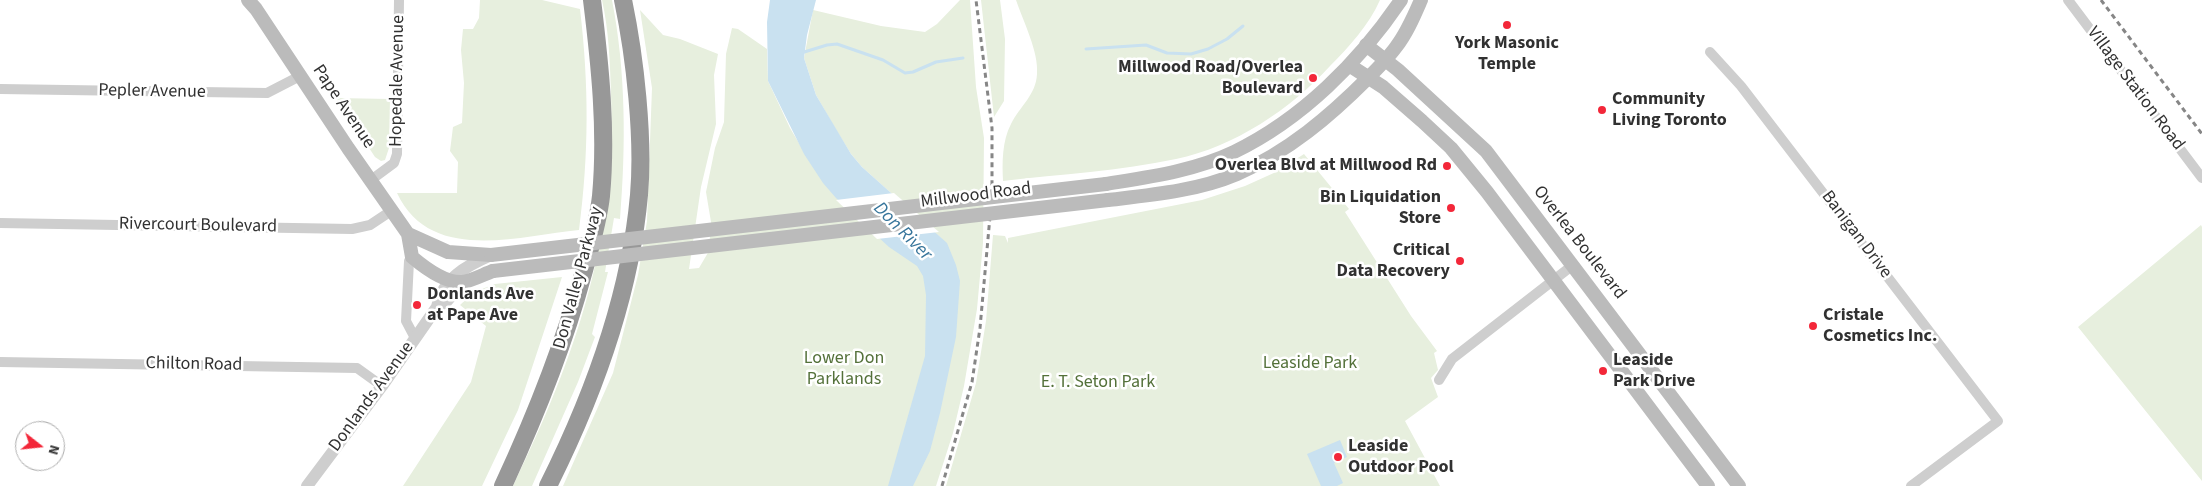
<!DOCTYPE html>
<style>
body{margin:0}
#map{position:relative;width:2202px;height:486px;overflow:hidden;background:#fff;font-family:"Source Sans 3",sans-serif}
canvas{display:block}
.north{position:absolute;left:15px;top:421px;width:50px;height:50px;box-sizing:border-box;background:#fff;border:1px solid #adadad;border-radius:50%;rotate:106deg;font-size:14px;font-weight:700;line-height:20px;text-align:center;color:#313131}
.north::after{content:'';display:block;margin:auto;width:18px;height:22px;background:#f32739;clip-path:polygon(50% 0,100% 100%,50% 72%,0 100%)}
</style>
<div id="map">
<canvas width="2202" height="486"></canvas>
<div class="north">N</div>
</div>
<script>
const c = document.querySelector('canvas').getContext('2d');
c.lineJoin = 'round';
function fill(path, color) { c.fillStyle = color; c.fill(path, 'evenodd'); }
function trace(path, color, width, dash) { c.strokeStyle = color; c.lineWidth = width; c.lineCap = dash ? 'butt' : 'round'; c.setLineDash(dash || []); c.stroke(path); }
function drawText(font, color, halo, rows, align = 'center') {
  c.font = font + ' "Source Sans 3",sans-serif'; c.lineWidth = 5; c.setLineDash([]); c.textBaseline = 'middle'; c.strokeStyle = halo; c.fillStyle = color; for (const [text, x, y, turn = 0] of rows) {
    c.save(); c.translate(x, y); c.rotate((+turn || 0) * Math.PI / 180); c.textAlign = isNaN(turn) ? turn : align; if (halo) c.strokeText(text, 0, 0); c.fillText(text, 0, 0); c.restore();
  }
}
fill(new Path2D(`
 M 480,0 L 542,0 L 580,9 C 589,85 589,154 579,230 C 518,236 430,264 397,193 L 457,193 L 458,162 L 450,151 L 453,127 L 462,123 L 464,83 L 461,50 L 463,29 L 473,29 L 479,18 Z
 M 602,0 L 612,0 C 626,72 626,146 620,219 L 614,218 L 605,272 L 608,272 L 592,334 L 595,337 L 578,382 L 532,486 L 513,486 C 576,356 616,241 611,94 C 610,63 609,31 602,0 Z
 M 960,0 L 970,0 L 976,87 L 984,138 L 983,243 L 977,309 L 964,386 L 953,433 L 936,486 L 563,486 L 613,373 L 638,275 L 647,221 L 652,88 L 640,10 L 663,35 L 680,39 L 718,54 L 714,75 L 716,124 L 701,187 L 689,269 L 699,268 L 709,251 L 711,222 L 706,192 L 715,148 L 724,122 L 726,54 L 732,28 L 738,29 L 767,49 L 768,81 L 790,128 L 812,165 L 942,239 L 862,167 L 851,154 L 835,128 L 816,95 L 804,58 L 813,10 L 881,26 L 925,32 L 937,24 Z
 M 981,0 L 1000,0 L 1005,39 L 1004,101 L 994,117 Z
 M 1016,0 L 1380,0 C 1369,25 1349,47 1330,66 C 1291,109 1234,147 1176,159 C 1120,171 1061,174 1003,181 C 1002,163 1002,141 1011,124 C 1020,106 1036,95 1037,74 C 1039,52 1023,21 1016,0 Z
 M 336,98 L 390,99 L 389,148 L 385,160 L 381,161 L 375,157 Z
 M 1304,154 L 1349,209 L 1345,212 L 1411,316 L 1437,351 L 1434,353 L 1438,370 L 1431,378 L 1438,397 L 1405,421 L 1440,486 L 946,486 L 976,383 L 986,321 L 993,235 L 1005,236 L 1008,243 L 1008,238 L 1202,200 L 1245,186 L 1276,172 Z
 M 2201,225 L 2202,227 L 2202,481 L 2078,327 Z
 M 562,277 L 518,410 L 482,486 L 403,486 L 471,382 L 486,326 L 460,305 L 474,292 L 495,284 Z`), '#e7efde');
fill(new Path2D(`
 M 770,0 L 816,0 L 807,35 L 804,58 L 816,95 L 851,154 L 862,167 L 947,243 L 956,265 L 960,281 L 956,337 L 940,413 L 930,451 L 913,486 L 888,486 L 925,356 L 926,295 L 923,276 L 917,266 L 889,247 L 836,198 L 823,183 L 804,154 L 768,81 L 767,22 Z
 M 1340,440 L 1347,457 L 1334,463 L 1343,483 L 1337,486 L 1321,486 L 1307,454 Z`), '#c9e1f0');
fill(new Path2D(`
 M 894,193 L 939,232 L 877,239 L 836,200 Z`), '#fff');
trace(new Path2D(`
 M 1086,49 L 1146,45 L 1167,53 L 1191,54 L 1208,49 L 1227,39 L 1243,26
 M 801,53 L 827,45 L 837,44 L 883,60 L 905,73 L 913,72 L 936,62 L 963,58`), '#c9e1f0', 3);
trace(new Path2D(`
 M 2068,0 L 2202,178
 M 1710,52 L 1741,86 L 1998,421 L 1911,486
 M 0,89 L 267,93 L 300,76
 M 371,180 L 394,163 L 397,154 L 399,0
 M 0,223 L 352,229 L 370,225 L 391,211
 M 412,257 L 409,261 L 406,321 L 415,338
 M 0,362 L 357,368 L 382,386
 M 1439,380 L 1452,359 L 1573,265`), '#cecece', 10);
trace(new Path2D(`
 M 437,307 C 443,278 466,266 491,255
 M 307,486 L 382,386 L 437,307 L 447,301 L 463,282`), '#cecece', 12);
trace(new Path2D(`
 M 248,0 L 256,9 L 348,148 L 408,234 L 448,252 L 491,255
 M 1366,45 L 1398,70 L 1486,151 L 1739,486
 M 1349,65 L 1383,87 L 1422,121 L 1451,148 L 1487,192 L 1708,486
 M 1106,184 C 1149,177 1194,171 1234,152 C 1302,119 1359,62 1401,0
 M 1108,200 C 1151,195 1197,191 1237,174 C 1288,152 1330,116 1368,78 C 1378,68 1388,58 1396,47 C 1407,33 1414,16 1421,0
 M 408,234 L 412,257 C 425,268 445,283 462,282 C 472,281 484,274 493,271`), '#bbb', 14);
trace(new Path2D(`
 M 503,486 C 535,417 563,348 583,274 C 590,248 598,223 601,196 C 607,131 600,65 592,0
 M 548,486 C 593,396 630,296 639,195 C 644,138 635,57 623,0`), '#989898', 18);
trace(new Path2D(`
 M 2101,0 L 2202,134
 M 942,486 L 972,382 L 980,328 L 992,194 L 992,128 L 976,0`), '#868686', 3, [5, 4]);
trace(new Path2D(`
 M 491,255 L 1106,184
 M 493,271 L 1108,200`), '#bbb', 14);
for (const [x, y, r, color] of [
 [1507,25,5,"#f32739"],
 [1313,78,5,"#f32739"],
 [1602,110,5,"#f32739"],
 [1447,166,5,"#f32739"],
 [1451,208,5,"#f32739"],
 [1460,261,5,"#f32739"],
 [417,305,5,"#f32739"],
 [1813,326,5,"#f32739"],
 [1603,371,5,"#f32739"],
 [1338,457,5,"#f32739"]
]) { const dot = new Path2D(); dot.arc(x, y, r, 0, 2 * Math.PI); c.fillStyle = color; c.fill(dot); trace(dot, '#fff', 2); }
drawText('bold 18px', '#313131', '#fff', [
 ["York Masonic",1507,44,"center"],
 ["Temple",1507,65,"center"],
 ["Millwood Road/Overlea",1303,68,"right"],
 ["Boulevard",1303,89,"right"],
 ["Community",1612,100],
 ["Living Toronto",1612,121],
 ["Overlea Blvd at Millwood Rd",1437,166,"right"],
 ["Bin Liquidation",1441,198,"right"],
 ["Store",1441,219,"right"],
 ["Critical",1450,251,"right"],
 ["Data Recovery",1450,272,"right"],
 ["Donlands Ave",427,295],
 ["at Pape Ave",427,316],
 ["Cristale",1823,316],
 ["Cosmetics Inc.",1823,337],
 ["Leaside",1613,361],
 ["Park Drive",1613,382],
 ["Leaside",1348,447],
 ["Outdoor Pool",1348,468]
], 'left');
drawText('18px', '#313131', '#fff', [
 ["Hopedale Avenue",398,81,-89],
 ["Village Station Road",2135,89,53],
 ["Pepler Avenue",152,92,1],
 ["Pape Avenue",343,107,56],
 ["Millwood Road",976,196,-7],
 ["Rivercourt Boulevard",198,226,1],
 ["Banigan Drive",1856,235,53],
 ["Overlea Boulevard",1579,243,52],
 ["Don Valley Parkway",579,278,-75],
 ["Chilton Road",194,365,1],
 ["Donlands Avenue",372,397,-54]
]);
drawText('18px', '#54713a', '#fff', [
 ["Lower Don",844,359],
 ["Parklands",844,380],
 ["Leaside Park",1310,364],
 ["E. T. Seton Park",1098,383]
]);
drawText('italic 19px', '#37759b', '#fff', [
 ["Don River",902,232,45]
]);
</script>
